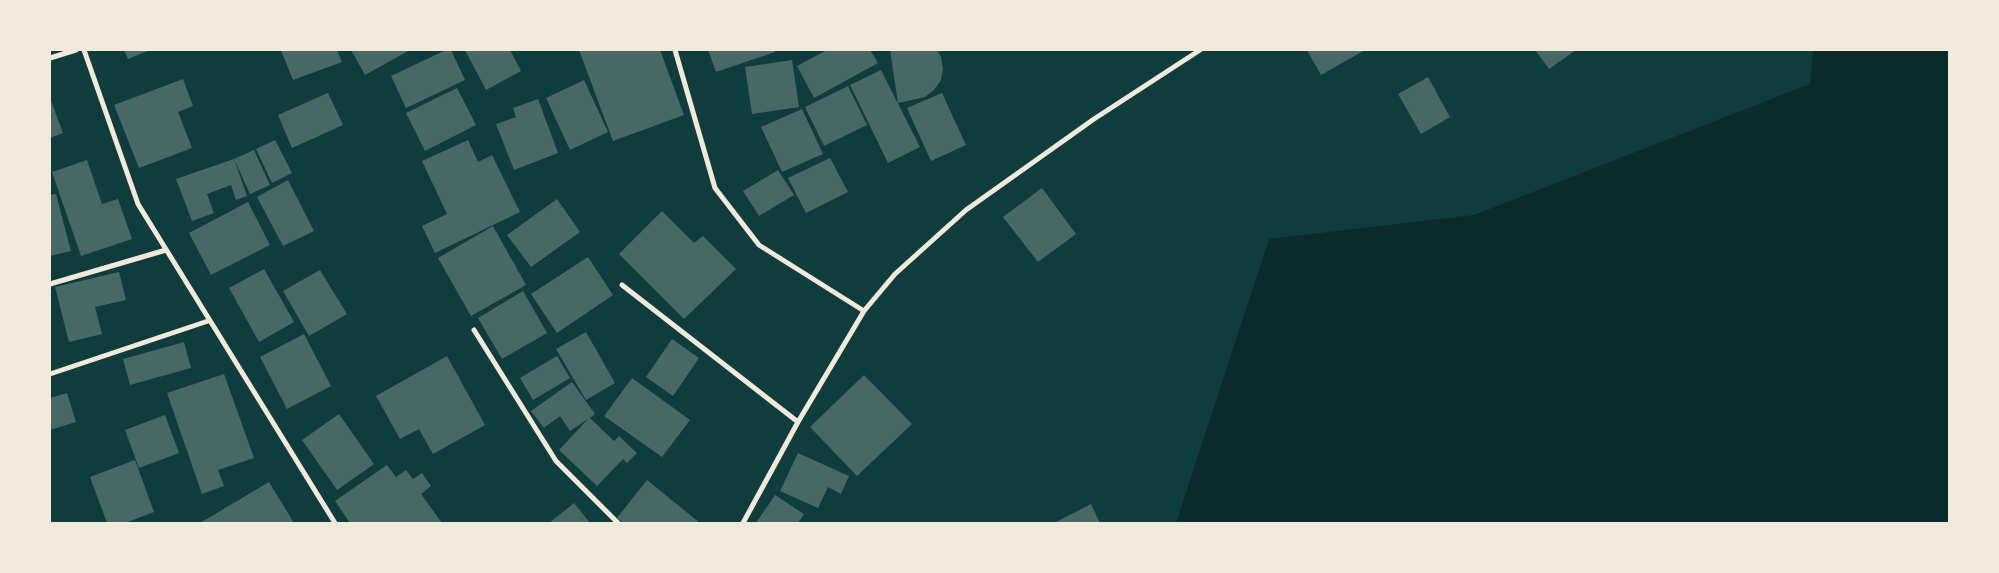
<!DOCTYPE html>
<style>
body{margin:0}
#map{position:relative;width:1999px;height:573px;overflow:hidden;background:#0f3d3e;font-family:"Roboto Serif",serif}
canvas{display:block}
.frame{position:absolute;inset:0;border:51px solid #f1e9da;pointer-events:none}
</style>
<div id="map">
<canvas width="1999" height="573"></canvas>
<div class="frame"></div>
</div>
<script>
const c = document.querySelector('canvas').getContext('2d');
c.lineJoin = 'round';
function fill(path, color) { c.fillStyle = color; c.fill(path, 'evenodd'); }
function trace(path, color, width, dash) { c.strokeStyle = color; c.lineWidth = width; c.lineCap = dash ? 'butt' : 'round'; c.setLineDash(dash || []); c.stroke(path); }
fill(new Path2D(`
 M 1813,50 L 1949,50 L 1949,523 L 1176,523 L 1269,239 L 1474,215 L 1810,84 Z`), '#0a2a2b');
fill(new Path2D(`
 M 124,50 L 150,50 L 128,59 Z
 M 281,50 L 337,50 L 342,62 L 293,80 Z
 M 351,50 L 410,50 L 365,75 Z
 M 446,50 L 451,50 L 465,80 L 406,108 L 391,76 Z
 M 465,50 L 510,50 L 521,71 L 486,90 Z
 M 579,50 L 660,50 L 684,115 L 613,141 Z
 M 708,50 L 774,50 L 775,52 L 716,72 Z
 M 827,50 L 870,50 L 878,63 L 814,98 L 797,66 Z
 M 890,50 L 937,50 L 941,57 L 943,69 L 941,80 L 934,90 L 925,97 L 898,103 Z
 M 1307,50 L 1365,50 L 1321,75 Z
 M 1535,50 L 1576,50 L 1549,69 Z
 M 792,60 L 799,107 L 752,114 L 745,67 Z
 M 881,70 L 920,147 L 888,163 L 850,85 Z
 M 1428,77 L 1450,117 L 1421,134 L 1398,94 Z
 M 183,79 L 193,106 L 178,112 L 192,148 L 139,168 L 114,105 Z
 M 584,80 L 608,132 L 570,150 L 546,98 Z
 M 848,86 L 867,125 L 824,146 L 805,107 Z
 M 457,88 L 476,125 L 425,151 L 406,113 Z
 M 328,93 L 343,125 L 292,148 L 278,115 Z
 M 942,93 L 966,145 L 931,161 L 907,108 Z
 M 50,98 L 63,133 L 50,138 Z
 M 538,99 L 558,153 L 514,170 L 496,124 L 516,117 L 513,108 Z
 M 802,109 L 823,154 L 782,172 L 761,127 Z
 M 275,140 L 292,173 L 272,183 L 256,149 Z
 M 468,140 L 478,162 L 492,155 L 520,212 L 435,253 L 422,226 L 447,214 L 422,161 Z
 M 254,150 L 270,185 L 250,194 L 234,159 Z
 M 830,158 L 848,192 L 806,213 L 788,178 Z
 M 234,159 L 247,196 L 236,200 L 231,185 L 207,194 L 214,213 L 192,221 L 176,179 Z
 M 87,160 L 102,204 L 118,199 L 132,239 L 81,256 L 52,172 Z
 M 778,170 L 794,195 L 759,216 L 743,191 Z
 M 288,180 L 314,231 L 283,246 L 257,197 Z
 M 1042,188 L 1076,234 L 1038,262 L 1003,217 Z
 M 56,194 L 71,251 L 50,256 L 50,195 Z
 M 557,199 L 580,232 L 531,267 L 507,235 Z
 M 248,202 L 270,245 L 211,275 L 189,233 Z
 M 662,211 L 694,243 L 703,236 L 736,269 L 684,319 L 619,254 Z
 M 493,226 L 526,285 L 471,316 L 438,258 Z
 M 588,257 L 613,295 L 557,333 L 531,294 Z
 M 264,269 L 294,322 L 259,342 L 229,288 Z
 M 320,270 L 347,314 L 309,336 L 283,291 Z
 M 119,272 L 126,300 L 95,307 L 102,334 L 69,342 L 55,287 Z
 M 523,291 L 547,333 L 502,359 L 478,318 Z
 M 586,332 L 615,383 L 586,400 L 556,349 Z
 M 304,334 L 331,386 L 287,409 L 260,357 Z
 M 672,339 L 699,358 L 673,396 L 646,377 Z
 M 184,342 L 191,368 L 130,385 L 123,359 Z
 M 447,356 L 485,425 L 433,454 L 419,429 L 400,439 L 376,396 Z
 M 557,356 L 570,378 L 533,400 L 520,378 Z
 M 224,374 L 254,458 L 218,470 L 224,486 L 202,494 L 167,393 Z
 M 864,375 L 912,424 L 857,476 L 810,427 Z
 M 632,378 L 690,420 L 662,457 L 604,416 Z
 M 572,382 L 595,414 L 590,418 L 614,441 L 619,436 L 637,453 L 627,463 L 623,459 L 597,486 L 559,450 L 588,419 L 570,431 L 560,416 L 544,428 L 531,411 Z
 M 67,393 L 76,422 L 50,430 L 50,398 Z
 M 339,414 L 374,464 L 337,490 L 302,440 Z
 M 165,415 L 179,453 L 139,468 L 125,430 Z
 M 798,453 L 849,476 L 841,494 L 828,487 L 818,508 L 780,491 Z
 M 135,460 L 154,512 L 125,523 L 107,523 L 90,477 Z
 M 387,465 L 396,477 L 406,470 L 413,479 L 422,473 L 431,486 L 421,494 L 442,523 L 350,523 L 335,501 Z
 M 647,480 L 700,523 L 623,523 L 617,518 Z
 M 269,482 L 294,523 L 200,523 Z
 M 775,495 L 804,514 L 798,523 L 756,523 Z
 M 574,503 L 590,523 L 549,523 Z
 M 1091,504 L 1100,523 L 1054,523 Z`), '#486865');
trace(new Path2D(`
 M 84,50 L 138,204 L 335,523
 M 675,50 L 715,188 L 759,245 L 864,311
 M 50,58 L 76,50
 M 50,284 L 166,250
 M 622,285 L 798,422
 M 474,330 L 556,461 L 618,523
 M 50,374 L 208,321
 M 743,523 L 798,422 L 864,311 L 895,274 L 966,210 L 1094,119 L 1200,50`), '#f1e9da', 5);
</script>
